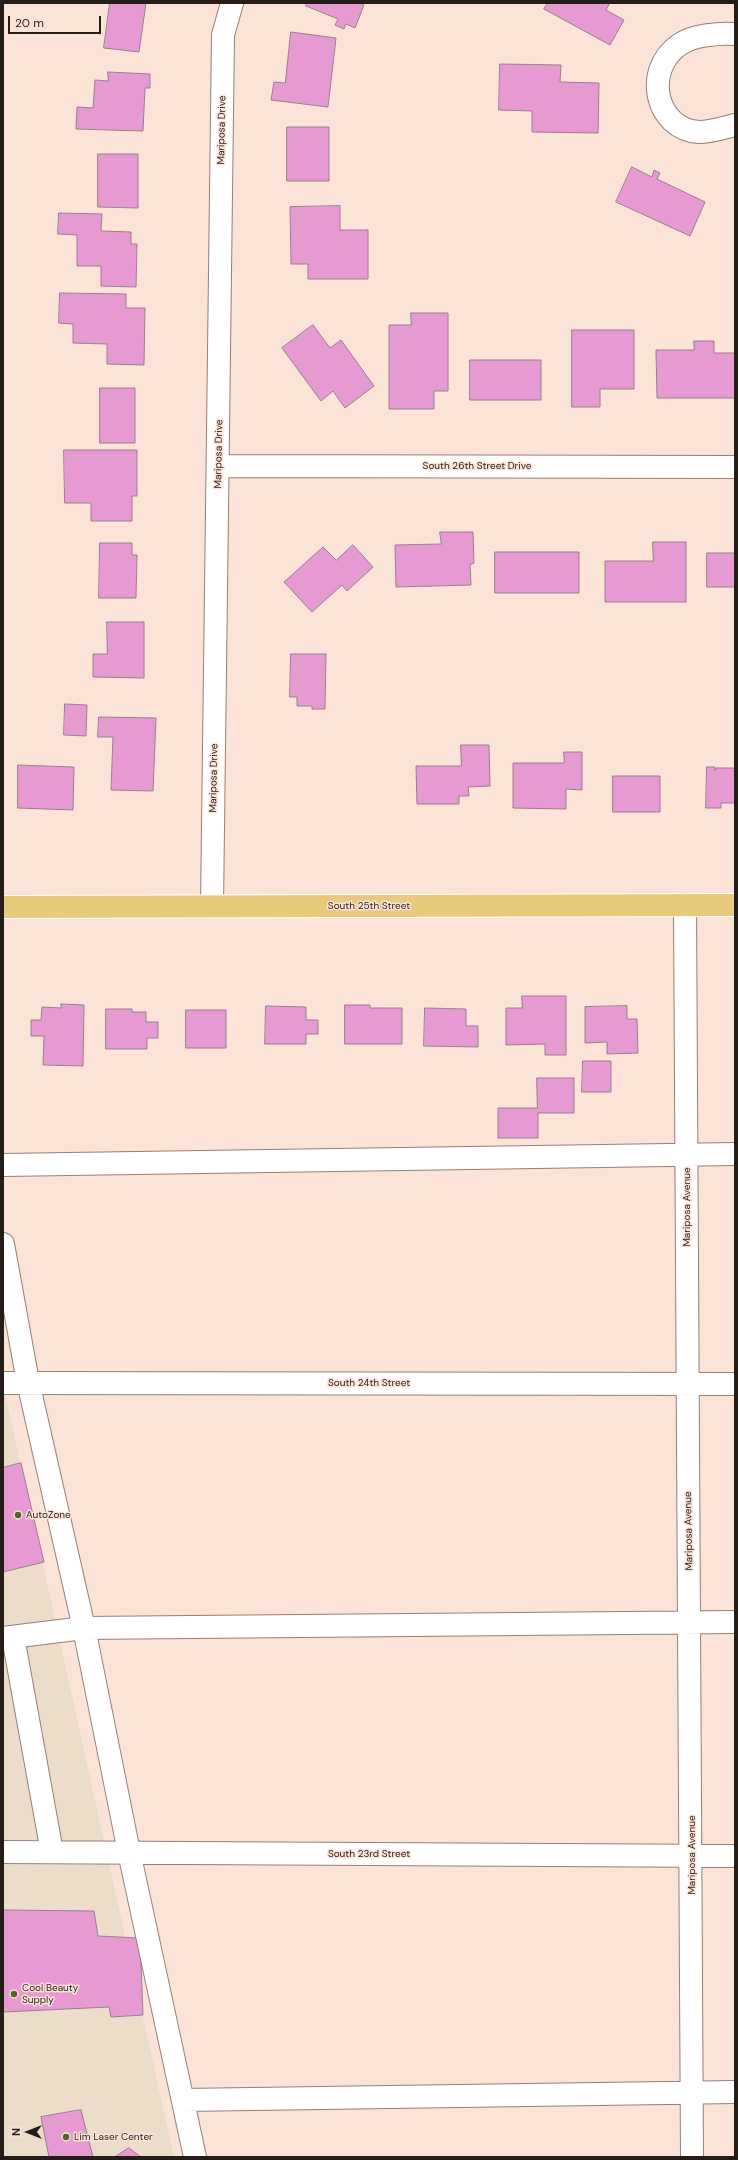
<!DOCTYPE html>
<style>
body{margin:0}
#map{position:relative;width:738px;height:2160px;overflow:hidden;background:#fce3d8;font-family:"DM Sans",sans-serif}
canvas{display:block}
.frame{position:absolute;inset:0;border:4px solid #261d19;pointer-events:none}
.north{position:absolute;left:8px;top:2112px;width:40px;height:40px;-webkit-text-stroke:3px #fce3d8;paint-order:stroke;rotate:270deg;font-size:11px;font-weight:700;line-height:16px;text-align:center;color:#261d19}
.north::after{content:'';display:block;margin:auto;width:14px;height:18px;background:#261d19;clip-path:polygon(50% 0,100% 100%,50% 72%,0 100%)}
.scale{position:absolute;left:8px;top:16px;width:93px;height:18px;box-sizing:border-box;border:2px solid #261d19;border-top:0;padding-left:5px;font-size:12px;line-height:14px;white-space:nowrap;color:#261d19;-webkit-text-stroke:3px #fce3d8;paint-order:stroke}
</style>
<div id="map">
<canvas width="738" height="2160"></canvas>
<div class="frame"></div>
<div class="north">N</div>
<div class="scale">20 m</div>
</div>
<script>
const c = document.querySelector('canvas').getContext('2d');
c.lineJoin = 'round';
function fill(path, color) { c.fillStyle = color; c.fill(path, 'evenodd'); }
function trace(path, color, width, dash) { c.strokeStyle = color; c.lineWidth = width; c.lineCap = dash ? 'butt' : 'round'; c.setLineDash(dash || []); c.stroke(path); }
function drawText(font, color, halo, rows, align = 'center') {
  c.font = font + ' "DM Sans",sans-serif'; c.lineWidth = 3; c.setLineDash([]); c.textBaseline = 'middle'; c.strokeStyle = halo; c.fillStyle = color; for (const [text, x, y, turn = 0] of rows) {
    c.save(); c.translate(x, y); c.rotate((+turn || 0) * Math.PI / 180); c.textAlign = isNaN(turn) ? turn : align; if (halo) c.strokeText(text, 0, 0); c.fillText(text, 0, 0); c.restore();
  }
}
fill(new Path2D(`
 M 3,1384 L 174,2157 L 4,2157 Z`), '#ebddca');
const building = new Path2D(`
 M 110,3 L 146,3 L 139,52 L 104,48 Z
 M 307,3 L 360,3 L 364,5 L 355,28 L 346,24 L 344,29 L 335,25 L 338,19 L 306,6 Z
 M 548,3 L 610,3 L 606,10 L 624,20 L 610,45 L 544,9 Z
 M 291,32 L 336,38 L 328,107 L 271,100 L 274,82 L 285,83 Z
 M 500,64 L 561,65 L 560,82 L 599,83 L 598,133 L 532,132 L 532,111 L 499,110 Z
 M 108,72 L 150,74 L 150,88 L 145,88 L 143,131 L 76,129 L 77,107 L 93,108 L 95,80 L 108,81 Z
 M 287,127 L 329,127 L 329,181 L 287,181 Z
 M 98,154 L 138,154 L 138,208 L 98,207 Z
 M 632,167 L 652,177 L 654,170 L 660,173 L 657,179 L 705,202 L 690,236 L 616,202 Z
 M 340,206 L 340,230 L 368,230 L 368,279 L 308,279 L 308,264 L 291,264 L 290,207 Z
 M 59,213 L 102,214 L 101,231 L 131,232 L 131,244 L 137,244 L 136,287 L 101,286 L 101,266 L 77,266 L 77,235 L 58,234 Z
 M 60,293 L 126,294 L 126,308 L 145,308 L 144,365 L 107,364 L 107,344 L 73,343 L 73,324 L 59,323 Z
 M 411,313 L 448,313 L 448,391 L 434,391 L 434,409 L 389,409 L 389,325 L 411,325 Z
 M 313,325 L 330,348 L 341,340 L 374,386 L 345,408 L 333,391 L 321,401 L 282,348 Z
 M 572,330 L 634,330 L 634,389 L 600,389 L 600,407 L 572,407 Z
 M 694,341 L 714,341 L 714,353 L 735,353 L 735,398 L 657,398 L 656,350 L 694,350 Z
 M 470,360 L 541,360 L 541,400 L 470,400 Z
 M 100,388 L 135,388 L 135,443 L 100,443 Z
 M 64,450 L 137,450 L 137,496 L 132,496 L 132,521 L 91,521 L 91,503 L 65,503 Z
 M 440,532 L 473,532 L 474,563 L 470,565 L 471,585 L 396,587 L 395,545 L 441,544 Z
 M 653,542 L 686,542 L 686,602 L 605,602 L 605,561 L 653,561 Z
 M 100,543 L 132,543 L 132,555 L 137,555 L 136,598 L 99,598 Z
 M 353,545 L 373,567 L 347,591 L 342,585 L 312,612 L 284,582 L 323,547 L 336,560 Z
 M 495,552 L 579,552 L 579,593 L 495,593 Z
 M 707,553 L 735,553 L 735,587 L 707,587 Z
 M 107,622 L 144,622 L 144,678 L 93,677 L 93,654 L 107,654 Z
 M 291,654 L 326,654 L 325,709 L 312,709 L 312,706 L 297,706 L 297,697 L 290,697 Z
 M 65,704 L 87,705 L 86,736 L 64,735 Z
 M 99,717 L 156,718 L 153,791 L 111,790 L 113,737 L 98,737 Z
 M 461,745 L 489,745 L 490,786 L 468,787 L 469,796 L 459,796 L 459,804 L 417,804 L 416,766 L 461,766 Z
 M 564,752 L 582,752 L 582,790 L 566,789 L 566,809 L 513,808 L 513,763 L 564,763 Z
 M 18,765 L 74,767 L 73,810 L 18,808 Z
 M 707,767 L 715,767 L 715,771 L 716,768 L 735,768 L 735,803 L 721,803 L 721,808 L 706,808 Z
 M 613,776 L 660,776 L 660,812 L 613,812 Z
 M 522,996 L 566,996 L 566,1055 L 545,1055 L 545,1044 L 506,1045 L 506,1008 L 522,1008 Z
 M 61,1004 L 84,1005 L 83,1066 L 43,1065 L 44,1036 L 31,1036 L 31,1020 L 41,1020 L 42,1007 L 61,1008 Z
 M 345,1005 L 370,1005 L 370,1008 L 402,1008 L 402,1044 L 345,1044 Z
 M 266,1006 L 306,1007 L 306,1020 L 318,1020 L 318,1034 L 306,1034 L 306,1044 L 265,1044 Z
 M 627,1006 L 627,1019 L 637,1019 L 638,1053 L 607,1054 L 607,1042 L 585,1043 L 585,1007 Z
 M 425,1008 L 466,1009 L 466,1026 L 478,1026 L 478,1047 L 424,1046 Z
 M 106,1009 L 132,1009 L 132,1012 L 146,1012 L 146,1022 L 158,1022 L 158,1038 L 147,1038 L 147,1049 L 106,1049 Z
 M 186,1010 L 226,1010 L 226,1048 L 186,1048 Z
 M 583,1061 L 611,1061 L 611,1092 L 582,1092 Z
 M 537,1078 L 574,1078 L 574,1113 L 538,1113 L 538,1138 L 498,1138 L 498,1108 L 537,1108 Z
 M 21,1463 L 44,1562 L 3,1572 L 3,1468 Z
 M 3,1910 L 94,1911 L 98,1936 L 140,1938 L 143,2015 L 111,2017 L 109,2007 L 3,2012 Z
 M 81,2110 L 93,2157 L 49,2157 L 41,2117 Z
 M 129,2148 L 141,2157 L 115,2157 Z`);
fill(building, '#e79ad1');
trace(building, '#95808e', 1);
const minor = new Path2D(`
 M 735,34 C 719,33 692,35 679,45 C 643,70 655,129 699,132 C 711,132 723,128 735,125
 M 219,466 L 735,467
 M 685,905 L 692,2157
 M 212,906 L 223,35 L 232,3
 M 3,1165 L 735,1154
 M 3,1244 L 28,1382 L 84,1628 L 129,1852 L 195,2157
 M 3,1383 L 735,1384
 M 13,1637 L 52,1852
 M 3,1638 L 84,1628 L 735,1622
 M 3,1852 L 735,1856
 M 183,2100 L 735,2092`);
const major = new Path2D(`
 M 3,907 L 735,905`);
trace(minor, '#967f75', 24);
trace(major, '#fff', 24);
trace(minor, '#fff', 22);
trace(major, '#e9ca7d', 22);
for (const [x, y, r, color] of [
 [18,1515,4,"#496a21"],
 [14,1994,4,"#496a21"],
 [66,2137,4,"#496a21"]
]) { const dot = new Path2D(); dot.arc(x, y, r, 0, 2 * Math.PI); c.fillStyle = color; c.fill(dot); trace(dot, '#fce3d8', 1.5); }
drawText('10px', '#261d19', '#fce3d8', [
 ["Mariposa Drive",222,130,-89],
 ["Mariposa Drive",219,454,-89],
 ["South 26th Street Drive",477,466],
 ["Mariposa Drive",214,778,-89],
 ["South 25th Street",369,906],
 ["Mariposa Avenue",687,1207,-90],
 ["South 24th Street",369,1383],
 ["Mariposa Avenue",689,1531,-91],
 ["South 23rd Street",369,1854],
 ["Mariposa Avenue",692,1855,-90]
]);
drawText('10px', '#261d19', '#fce3d8', [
 ["AutoZone",26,1515],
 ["Cool Beauty",22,1988],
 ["Supply",22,2000],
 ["Lim Laser Center",74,2137]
], 'left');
</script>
